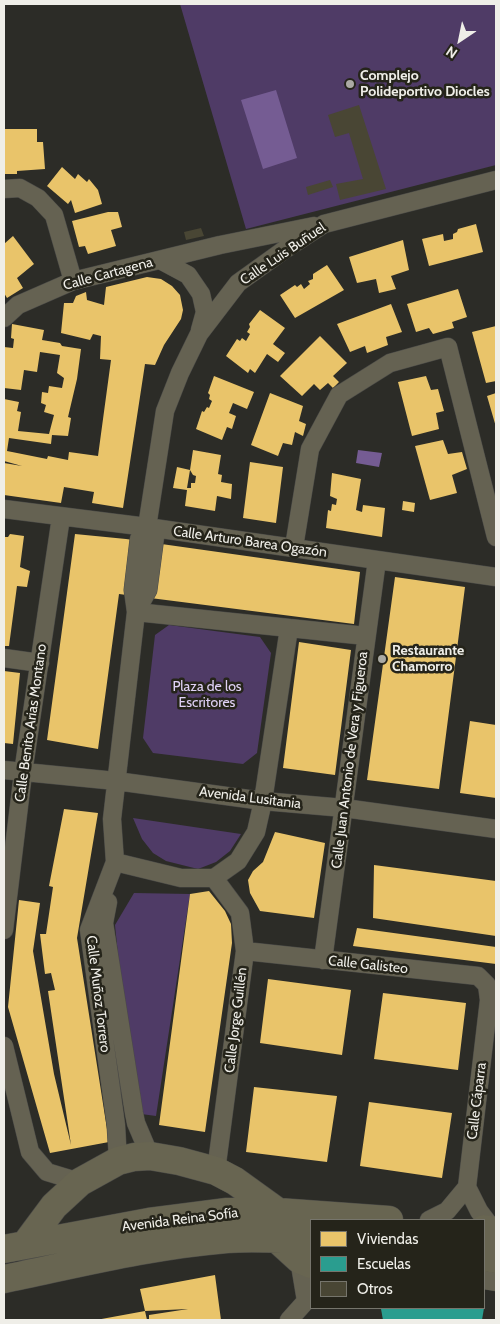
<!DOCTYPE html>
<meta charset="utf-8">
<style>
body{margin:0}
#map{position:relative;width:500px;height:1324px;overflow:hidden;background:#2c2c27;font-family:Cabin,sans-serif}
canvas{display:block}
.frame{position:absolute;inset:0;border:5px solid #efeee8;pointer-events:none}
.legend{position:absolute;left:310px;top:1219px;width:175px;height:90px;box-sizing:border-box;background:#25241a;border:1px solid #76756c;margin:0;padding:6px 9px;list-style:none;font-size:15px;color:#efeee8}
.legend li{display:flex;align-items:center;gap:10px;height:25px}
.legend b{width:25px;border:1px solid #76756c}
.north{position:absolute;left:435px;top:15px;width:50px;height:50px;-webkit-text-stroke:4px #25241a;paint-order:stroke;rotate:214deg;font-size:14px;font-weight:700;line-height:20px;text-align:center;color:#efeee8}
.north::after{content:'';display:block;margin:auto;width:18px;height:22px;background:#efeee8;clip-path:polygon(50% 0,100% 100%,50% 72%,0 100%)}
</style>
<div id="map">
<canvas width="500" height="1324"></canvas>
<div class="frame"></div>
<ul class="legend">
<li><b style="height:14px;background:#e9c46a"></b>Viviendas</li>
<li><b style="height:14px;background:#2a9d8f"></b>Escuelas</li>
<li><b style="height:14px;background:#494634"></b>Otros</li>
</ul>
<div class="north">N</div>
</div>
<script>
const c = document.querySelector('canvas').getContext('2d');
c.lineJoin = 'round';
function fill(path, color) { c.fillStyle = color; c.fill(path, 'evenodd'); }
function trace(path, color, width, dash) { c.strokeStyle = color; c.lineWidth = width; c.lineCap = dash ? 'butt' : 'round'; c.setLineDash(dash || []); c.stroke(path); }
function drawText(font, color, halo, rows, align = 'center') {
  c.font = font + ' Cabin,sans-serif'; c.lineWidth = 5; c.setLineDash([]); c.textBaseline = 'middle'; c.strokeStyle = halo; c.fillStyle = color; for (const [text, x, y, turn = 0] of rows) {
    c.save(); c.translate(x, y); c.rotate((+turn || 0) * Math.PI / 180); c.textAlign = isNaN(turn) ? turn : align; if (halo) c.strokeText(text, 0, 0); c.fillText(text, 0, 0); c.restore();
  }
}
fill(new Path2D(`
 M 180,4 L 496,4 L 496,165 L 246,229 Z
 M 169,625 L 260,637 L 271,653 L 257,753 L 243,764 L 153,753 L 143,738 L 155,635 Z
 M 133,818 L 241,834 L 230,851 L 216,862 L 198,869 L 166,861 L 153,853 L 142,839 Z
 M 134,893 L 190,894 L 156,1116 L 134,1113 L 115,925 Z`), '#4f3b66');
fill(new Path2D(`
 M 276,90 L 297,158 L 263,169 L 241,100 Z
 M 358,450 L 382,453 L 379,467 L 356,463 Z`), '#755c93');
fill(new Path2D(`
 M 4,129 L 37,129 L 37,142 L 43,142 L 45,169 L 17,171 L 17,174 L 4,174 Z
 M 62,167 L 75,179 L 78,174 L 87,182 L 89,179 L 98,190 L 102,204 L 75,213 L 71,200 L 68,204 L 47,186 Z
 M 108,212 L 118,212 L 122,227 L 111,230 L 116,246 L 88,254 L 85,246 L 79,247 L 72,221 Z
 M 476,224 L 483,252 L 429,266 L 422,239 L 443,234 L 444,241 L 453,239 L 453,234 L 457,232 L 458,229 Z
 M 13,236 L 34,264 L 17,278 L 23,288 L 7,298 L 4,293 L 4,244 Z
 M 403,240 L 409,270 L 391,276 L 396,289 L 379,293 L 376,279 L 357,283 L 349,257 Z
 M 327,265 L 344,290 L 295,318 L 280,295 L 295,285 L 297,287 L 301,284 L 304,289 L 310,284 L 308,281 L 313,279 L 313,274 Z
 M 147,277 L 161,279 L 172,286 L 180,295 L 183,310 L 181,319 L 164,345 L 155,365 L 145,364 L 123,508 L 92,503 L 94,492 L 64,487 L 61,503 L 4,495 L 4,463 L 22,466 L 4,461 L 4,399 L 19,402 L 17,411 L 21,412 L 18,431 L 49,434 L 54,415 L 44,412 L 46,405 L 41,403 L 42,392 L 48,393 L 49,386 L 62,388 L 64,378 L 57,373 L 60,355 L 40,352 L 37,372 L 24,370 L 21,390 L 4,388 L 4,347 L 13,348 L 14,339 L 11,338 L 12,324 L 44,330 L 42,340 L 60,343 L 62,346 L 81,349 L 77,379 L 68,417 L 71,418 L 68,436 L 52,435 L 51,444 L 9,438 L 7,451 L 47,459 L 48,456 L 68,460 L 69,452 L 98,456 L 111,360 L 100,359 L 101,336 L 93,334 L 90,340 L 61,333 L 64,303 L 73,303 L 76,296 L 86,292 L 87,300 L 104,305 L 106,287 Z
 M 458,289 L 467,317 L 452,322 L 454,328 L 433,334 L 429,328 L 416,332 L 407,304 Z
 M 391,304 L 402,332 L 386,337 L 388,345 L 367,353 L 365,346 L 350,352 L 337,324 Z
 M 260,310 L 285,328 L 273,344 L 285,353 L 278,362 L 267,354 L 255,373 L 250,369 L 248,373 L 226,356 L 237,339 L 240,341 L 242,338 L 246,341 L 250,334 L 247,332 L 250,327 L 249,324 Z
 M 496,326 L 496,381 L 486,383 L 472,332 Z
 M 320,336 L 347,363 L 333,376 L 339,382 L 333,388 L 328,383 L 320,390 L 314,384 L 302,396 L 280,376 Z
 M 214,376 L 254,392 L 247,409 L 233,403 L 229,413 L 236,416 L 232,429 L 227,427 L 222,440 L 196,429 L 202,411 L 204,412 L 207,407 L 209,408 L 212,401 L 209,399 L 210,395 L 208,393 Z
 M 426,376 L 431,390 L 438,389 L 444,411 L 436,413 L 439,429 L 412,436 L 398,382 Z
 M 270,393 L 303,406 L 299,421 L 306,424 L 303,436 L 295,432 L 292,445 L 283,443 L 278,456 L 251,445 Z
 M 496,393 L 496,427 L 487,396 Z
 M 443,440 L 448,454 L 462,452 L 467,469 L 452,475 L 457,493 L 430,500 L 415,446 Z
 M 193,450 L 221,455 L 218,474 L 222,475 L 221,482 L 232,484 L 231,499 L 217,496 L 215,511 L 185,506 L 187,490 L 173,488 L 177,467 L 190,470 ZM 190,470 L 193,475 L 196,476 L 195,483 L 191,483 L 191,488 L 187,488 Z
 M 250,462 L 283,467 L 276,523 L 243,518 Z
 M 332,473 L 361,479 L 356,510 L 362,512 L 363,505 L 385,508 L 382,537 L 326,528 L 328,510 L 331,511 L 332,504 L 336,505 L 337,499 L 330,496 Z
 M 403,501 L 415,503 L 414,512 L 402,510 Z
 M 10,534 L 24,536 L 20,567 L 30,571 L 27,587 L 17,586 L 9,646 L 4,646 L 4,537 L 8,537 Z
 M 75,534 L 126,539 L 360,572 L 354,624 L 119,594 L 98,749 L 47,740 Z
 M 395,577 L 465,587 L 439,789 L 367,780 Z
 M 299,642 L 351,650 L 335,775 L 283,768 Z
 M 4,671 L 20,673 L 13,744 L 4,743 Z
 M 470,721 L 496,725 L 496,798 L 460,793 Z
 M 64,809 L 98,813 L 77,938 L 109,1142 L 50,1153 L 8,1007 L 19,900 L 40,903 L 33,951 L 54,1074 L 71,1145 L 48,991 L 55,990 L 51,973 L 45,974 L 40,934 L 46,934 L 53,887 L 49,886 Z
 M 275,832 L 325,843 L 314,918 L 260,911 L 250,893 L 248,880 L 253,871 L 263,862 Z
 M 374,865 L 496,881 L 496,936 L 373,918 Z
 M 209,891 L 225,911 L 231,924 L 232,943 L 205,1132 L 159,1125 L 190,894 Z
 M 357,928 L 496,947 L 496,964 L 353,946 Z
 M 268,979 L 351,990 L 342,1055 L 260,1043 Z
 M 383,993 L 466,1003 L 458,1070 L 374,1059 Z
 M 254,1087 L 337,1096 L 327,1162 L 246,1152 Z
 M 369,1102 L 452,1113 L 442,1178 L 360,1166 Z
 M 215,1275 L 221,1320 L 149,1320 L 149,1315 L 188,1309 L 145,1311 L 147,1320 L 96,1320 L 145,1311 L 140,1289 Z`), '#e9c46a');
fill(new Path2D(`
 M 385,1308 L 484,1308 L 482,1320 L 383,1320 L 381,1309 Z`), '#2a9d8f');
fill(new Path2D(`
 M 359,105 L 386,189 L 340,200 L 336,184 L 363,179 L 349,133 L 335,137 L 328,115 Z
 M 330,180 L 333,187 L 308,195 L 306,187 Z
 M 201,228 L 204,236 L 186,240 L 184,232 Z`), '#494634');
const minor = new Path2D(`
 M 4,189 L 20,188 L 38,198 L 54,215 L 73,281
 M 160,260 L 188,275 L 201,294 L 205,312 L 200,330
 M 4,318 L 18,305 L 73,281 L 220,245 L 314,226
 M 4,509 L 147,527 L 496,577
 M 294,547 L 310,449 L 339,395 L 390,363 L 448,347 L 496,537
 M 136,612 L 133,590 L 139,539 L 147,527 L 165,411 L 180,373 L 199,334 L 238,283 L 284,250 L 324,224 L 496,180
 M 136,612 L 148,590 L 155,537 L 147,527
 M 289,628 L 263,801 L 256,832 L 238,861 L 214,878 L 181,878 L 115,862 L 112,819 L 136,612 L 366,636
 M 4,658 L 40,663
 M 4,770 L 116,781 L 263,801 L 344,808 L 496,829
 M 115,862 L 89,930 L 116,1125 L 118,1161
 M 214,878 L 240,913 L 245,951 L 216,1171
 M 108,902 L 104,923 L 134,1113 L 136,1123 L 150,1156
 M 4,930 L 23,773 L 61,517
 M 245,951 L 478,976 L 487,985 L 489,1000 L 467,1187 L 479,1211 L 494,1231
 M 323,960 L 377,560
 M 4,1046 L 30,1152 L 47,1172 L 80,1182
 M 429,1220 L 447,1211 L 467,1187
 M 299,1259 L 306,1301
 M 484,1280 L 496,1282
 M 289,1320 L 306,1301 L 311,1297`);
const trunk = new Path2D(`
 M 484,1229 L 496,1231
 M 276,1238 L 299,1259 L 311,1264
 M 25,1245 L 54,1206 L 80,1182 L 118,1161 L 134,1157 L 150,1156 L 179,1161 L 216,1171 L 235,1181 L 278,1212
 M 4,1249 L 149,1222 L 227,1212 L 278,1212 L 389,1220
 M 484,1257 L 496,1259
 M 4,1279 C 77,1264 152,1245 227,1239 C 255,1237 283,1239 311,1240`);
trace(minor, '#4a4a47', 19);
trace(trunk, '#4a4a47', 29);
trace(minor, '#656252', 18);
trace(trunk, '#686551', 28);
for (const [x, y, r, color] of [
 [350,84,5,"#abaaa4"],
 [382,659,5,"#abaaa4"]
]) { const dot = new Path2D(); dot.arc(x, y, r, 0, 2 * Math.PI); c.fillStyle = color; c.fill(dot); trace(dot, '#25241a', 2); }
drawText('bold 14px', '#efeee8', '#25241a', [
 ["Complejo",360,76],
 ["Polideportivo Diocles",360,92],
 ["Restaurante",392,651],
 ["Chamorro",392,667]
], 'left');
drawText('14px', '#efeee8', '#25241a', [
 ["Calle Luis Buñuel",283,254,-34],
 ["Calle Cartagena",108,274,-15],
 ["Calle Arturo Barea Ogazón",250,542,8],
 ["Calle Benito Arias Montano",31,723,-82],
 ["Calle Juan Antonio de Vera y Figueroa",350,760,-83],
 ["Avenida Lusitania",250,798,7],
 ["Calle Galisteo",368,965,6],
 ["Calle Muñoz Torrero",98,994,83],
 ["Calle Jorge Guillén",236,1020,-83],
 ["Calle Cáparra",477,1101,-83],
 ["Avenida Reina Sofía",180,1220,-7]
]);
drawText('14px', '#e0d2f6', '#25241a', [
 ["Plaza de los",207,687],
 ["Escritores",207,703]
]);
</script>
